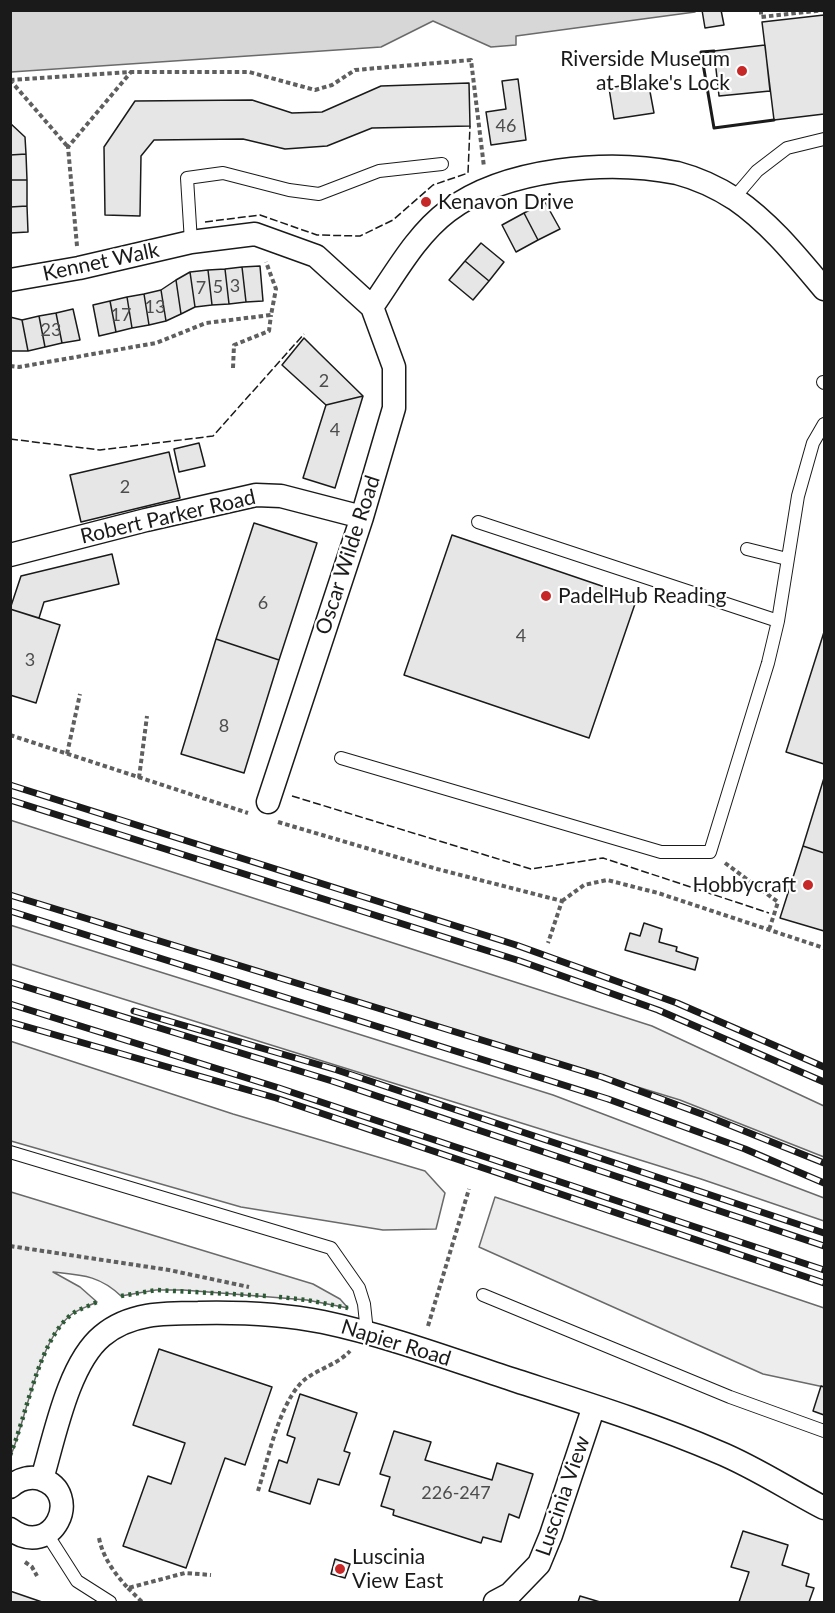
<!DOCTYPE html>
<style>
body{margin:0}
#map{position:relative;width:835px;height:1613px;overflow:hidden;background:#fff;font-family:Lato,sans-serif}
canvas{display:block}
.frame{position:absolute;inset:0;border:12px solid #1a1a1a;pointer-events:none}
</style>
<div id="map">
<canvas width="835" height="1613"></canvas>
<div class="frame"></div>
</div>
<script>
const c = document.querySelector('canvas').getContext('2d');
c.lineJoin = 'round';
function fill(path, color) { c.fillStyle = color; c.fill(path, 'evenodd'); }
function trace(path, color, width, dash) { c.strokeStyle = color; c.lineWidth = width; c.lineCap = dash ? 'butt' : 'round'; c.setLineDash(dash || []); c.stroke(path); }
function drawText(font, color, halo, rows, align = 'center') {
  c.font = font + ' Lato,sans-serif'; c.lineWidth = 4.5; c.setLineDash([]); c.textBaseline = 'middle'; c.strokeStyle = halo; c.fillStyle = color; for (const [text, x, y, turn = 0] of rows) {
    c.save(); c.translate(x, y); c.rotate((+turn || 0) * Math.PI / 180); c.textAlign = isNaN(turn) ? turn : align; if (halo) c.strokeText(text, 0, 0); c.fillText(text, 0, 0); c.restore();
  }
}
const green = new Path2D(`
 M 10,820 L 652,1026 L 824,1106 L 824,1157 L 680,1100 L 11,895 Z
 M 10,925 L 553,1095 L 824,1198 L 824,1221 L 701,1179 L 11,964 Z
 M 10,1041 L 233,1114 L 425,1171 L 445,1193 L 436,1229 L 383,1230 L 241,1207 L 11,1141 Z
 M 11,1192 L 313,1284 L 340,1299 L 348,1308 L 307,1300 L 183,1290 L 156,1290 L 121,1296 C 99,1275 81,1275 53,1272 L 80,1287 L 97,1302 C 89,1306 79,1309 72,1314 C 38,1340 27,1416 11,1455 Z
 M 495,1197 L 824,1308 L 824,1387 L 763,1374 L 479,1247 Z`);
fill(green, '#ededed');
trace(green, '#6a6a6a', 1.5);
const water = new Path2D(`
 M 694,10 L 695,12 L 516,36 L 516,45 L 491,47 L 433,21 L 381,47 L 11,72 L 11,11 Z`);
fill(water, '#d7d7d7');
trace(water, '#6a6a6a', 1.5);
const building = new Path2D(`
 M 702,10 L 721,10 L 724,25 L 705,28 Z
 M 824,15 L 824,114 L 774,120 L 762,22 Z
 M 765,45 L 770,91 L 719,96 L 714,51 Z
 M 518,79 L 526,140 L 491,145 L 486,112 L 506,109 L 502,81 Z
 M 648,81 L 654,113 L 614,119 L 609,88 Z
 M 469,83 L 470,126 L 372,128 L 327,146 L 285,149 L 243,139 L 154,140 L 141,156 L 140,216 L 105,215 L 104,147 L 135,101 L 252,100 L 292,113 L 322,112 L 381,86 Z
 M 10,123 L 25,137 L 26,154 L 10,155 Z
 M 26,154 L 27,180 L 10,180 L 10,155 Z
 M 10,180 L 27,180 L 27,206 L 10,207 Z
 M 545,202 L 560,229 L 538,240 L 524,213 Z
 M 27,206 L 28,232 L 10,233 L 10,207 Z
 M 524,213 L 538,240 L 516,252 L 502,225 Z
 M 481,243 L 504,262 L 489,281 L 465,261 Z
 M 465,261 L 489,281 L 473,300 L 449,280 Z
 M 260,266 L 263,301 L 246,302 L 242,267 Z
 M 242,267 L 246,302 L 229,304 L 225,269 Z
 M 225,269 L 229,304 L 212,305 L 208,270 Z
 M 208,270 L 212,305 L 195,307 L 190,272 Z
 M 190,272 L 195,307 L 181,314 L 176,280 Z
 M 176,280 L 181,314 L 166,321 L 161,290 Z
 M 161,290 L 166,321 L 149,325 L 144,294 Z
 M 144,294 L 149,325 L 132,328 L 127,297 Z
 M 127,297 L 132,328 L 116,332 L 110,301 Z
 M 110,301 L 116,332 L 99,336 L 93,305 Z
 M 73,309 L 80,340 L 62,343 L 56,313 Z
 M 56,313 L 62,343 L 45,347 L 39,316 Z
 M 39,316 L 45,347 L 28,351 L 22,320 Z
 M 10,317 L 22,320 L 28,351 L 11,351 Z
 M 304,338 L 319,353 L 363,396 L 326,405 L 282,365 Z
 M 363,396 L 335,488 L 303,478 L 326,405 Z
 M 199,443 L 205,466 L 179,472 L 174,449 Z
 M 169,452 L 180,498 L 81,522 L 70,475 Z
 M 254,523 L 317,543 L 279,660 L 216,639 Z
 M 452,535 L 637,598 L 589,738 L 404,675 Z
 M 112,554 L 119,584 L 44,602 L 39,618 L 10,609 L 21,576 Z
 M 10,609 L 60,625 L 36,703 L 10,695 Z
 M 824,632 L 824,764 L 786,752 Z
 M 216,639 L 279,660 L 244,773 L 181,754 Z
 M 824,778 L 824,853 L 803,846 Z
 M 803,846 L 824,853 L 824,931 L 780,918 Z
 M 644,923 L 662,929 L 659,942 L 677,947 L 676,951 L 698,958 L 695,970 L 625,950 L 630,933 L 640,936 Z
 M 159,1349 L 272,1387 L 245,1465 L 225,1458 L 186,1568 L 123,1546 L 148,1476 L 171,1484 L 185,1443 L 133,1425 Z
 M 821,1386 L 824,1387 L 824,1415 L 813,1411 Z
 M 300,1394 L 357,1413 L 344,1451 L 350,1453 L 339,1485 L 318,1479 L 310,1504 L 269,1491 L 279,1460 L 287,1463 L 295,1438 L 287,1435 Z
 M 394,1431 L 431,1442 L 425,1460 L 492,1480 L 497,1463 L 533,1474 L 519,1518 L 509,1514 L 501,1542 L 483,1537 L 481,1543 L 393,1515 L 394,1510 L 381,1506 L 390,1477 L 380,1474 Z
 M 743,1531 L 788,1545 L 782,1565 L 809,1574 L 806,1586 L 814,1588 L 809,1602 L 739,1602 L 749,1572 L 731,1567 Z
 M 335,1559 L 350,1564 L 345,1578 L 331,1574 Z
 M 10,1591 L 42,1602 L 10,1602 Z
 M 580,1596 L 600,1602 L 578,1602 Z`);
fill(building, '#e6e6e6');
trace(building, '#1a1a1a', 1.5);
const service = new Path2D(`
 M 734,198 L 757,171 L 787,148 L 824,139
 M 191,242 L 187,178 L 223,173 L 289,190 L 319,194 L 379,171 L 442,164
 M 823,382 L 824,383
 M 478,522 L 778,621 L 798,496 L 813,443 L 824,424
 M 747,549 L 787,559
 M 341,758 L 661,852 L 710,852 L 768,663 L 778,621
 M 10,1152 L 331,1248 L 359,1288 L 364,1304 L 367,1332
 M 483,1295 L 730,1397 L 824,1431
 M 47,1534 L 77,1581 L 110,1602`);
const minor = new Path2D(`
 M 10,280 L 79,268 L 191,242 L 255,234 L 316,256 L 372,307 L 394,367 L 394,408 L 362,517 L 268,802
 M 372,307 C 395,274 416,235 448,211 C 505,168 608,159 677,173 C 696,178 718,188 735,199 C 770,223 797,257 824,289
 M 10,555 L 146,520 L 256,495 L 281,496 L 362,517
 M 42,1479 C 54,1439 68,1364 102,1336 C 129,1313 164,1313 198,1313 C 240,1312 282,1314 323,1322 C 389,1336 453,1360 517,1381 C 585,1403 653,1424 718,1452 C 755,1467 789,1490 824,1508
 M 10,1487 C 19,1479 30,1476 41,1479 C 84,1493 53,1561 10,1529
 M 495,1602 L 510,1594 L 539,1564 L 551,1535 L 594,1406`);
trace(service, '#1a1a1a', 14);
trace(minor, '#1a1a1a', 25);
trace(new Path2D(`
 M 761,10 L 761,17 L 824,10
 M 10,80 L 131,72 L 249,72 L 315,90 L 332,85 L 355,70 L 471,60 L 484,167
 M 10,80 L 68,147
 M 77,246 L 68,147 L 131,72
 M 10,366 L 19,367 L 156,343 L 206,323 L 271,315 L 276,289 L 266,262
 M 233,368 L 234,345 L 269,331 L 271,315
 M 10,735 L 248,813
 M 67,754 L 80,694
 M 139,778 L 147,716
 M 278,822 L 437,869 L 562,901 L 548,943
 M 725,863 L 778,902 L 769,930
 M 562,901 L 584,885 L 607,880 L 658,893 L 824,948
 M 10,1246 L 169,1270 L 249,1287
 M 428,1326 L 469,1189
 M 258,1491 C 268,1459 278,1409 300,1384 C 313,1370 336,1366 350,1351
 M 99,1538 C 103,1558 115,1574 128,1588 L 185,1573 L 211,1575
 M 25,1562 L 32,1567 L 37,1576
 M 128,1588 L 142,1602`), '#5f5f5f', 4, [4.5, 3]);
trace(service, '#fff', 12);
trace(minor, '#fff', 22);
const rail = new Path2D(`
 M 10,785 L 516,945 L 677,1003 L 824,1067
 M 10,800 L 520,961 L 658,1010 L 824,1082
 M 10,895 L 602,1077 L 707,1116 L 824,1163
 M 10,911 L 608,1099 L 745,1149 L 824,1183
 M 10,982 L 332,1081 L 824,1246
 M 10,1004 L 279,1088 L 824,1270
 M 134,1011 L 337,1070 L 824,1233
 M 10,1022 L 276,1098 L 824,1283`);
trace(rail, '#1a1a1a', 7);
trace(rail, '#fff', 4.5, [14]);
trace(new Path2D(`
 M 121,1296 L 156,1290 L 268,1296
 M 279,1297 L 307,1300 L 348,1308
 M 10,1455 C 27,1416 38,1340 72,1314 C 79,1309 89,1306 97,1302`), '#2b5a34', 4.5, [3, 4.5]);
trace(new Path2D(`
 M 205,222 L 260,215 L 317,235 L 360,236 L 393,220 L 433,185 L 468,173 L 470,126
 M 10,439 L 100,450 L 213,436 L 304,334
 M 292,796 L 531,869 L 603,858 L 769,913`), '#1a1a1a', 1.5, [8, 3]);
trace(new Path2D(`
 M 714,51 L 701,52 L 714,128 L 774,120`), '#1a1a1a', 3);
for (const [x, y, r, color] of [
 [742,71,6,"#c62828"],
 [426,202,6,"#c62828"],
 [546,596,6,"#c62828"],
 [808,885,6,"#c62828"],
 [340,1569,6,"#c62828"]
]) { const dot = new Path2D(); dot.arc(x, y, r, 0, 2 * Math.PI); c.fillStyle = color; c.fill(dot); trace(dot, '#fff', 2); }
drawText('18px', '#4d4d4d', null, [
 ["46",506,126],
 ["3",235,286],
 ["5",218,287],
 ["7",201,288],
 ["13",155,307],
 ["17",121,315],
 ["23",51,330],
 ["2",324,381],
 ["4",335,430],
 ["2",125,487],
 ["6",263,603],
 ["4",521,636],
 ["3",30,660],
 ["8",224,726],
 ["226-247",456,1493]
]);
drawText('21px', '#1a1a1a', '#fff', [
 ["Riverside Museum",730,59,"right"],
 ["at Blake's Lock",730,83,"right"],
 ["Kenavon Drive",438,202],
 ["PadelHub Reading",558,596],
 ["Hobbycraft",796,885,"right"],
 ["Luscinia",352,1557],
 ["View East",352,1581]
], 'left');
drawText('21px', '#1a1a1a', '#fff', [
 ["Kennet Walk",101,262,-12],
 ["Robert Parker Road",168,517,-13],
 ["Oscar Wilde Road",348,555,-72],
 ["Napier Road",396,1343,17],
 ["Luscinia View",563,1496,-71]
]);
</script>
